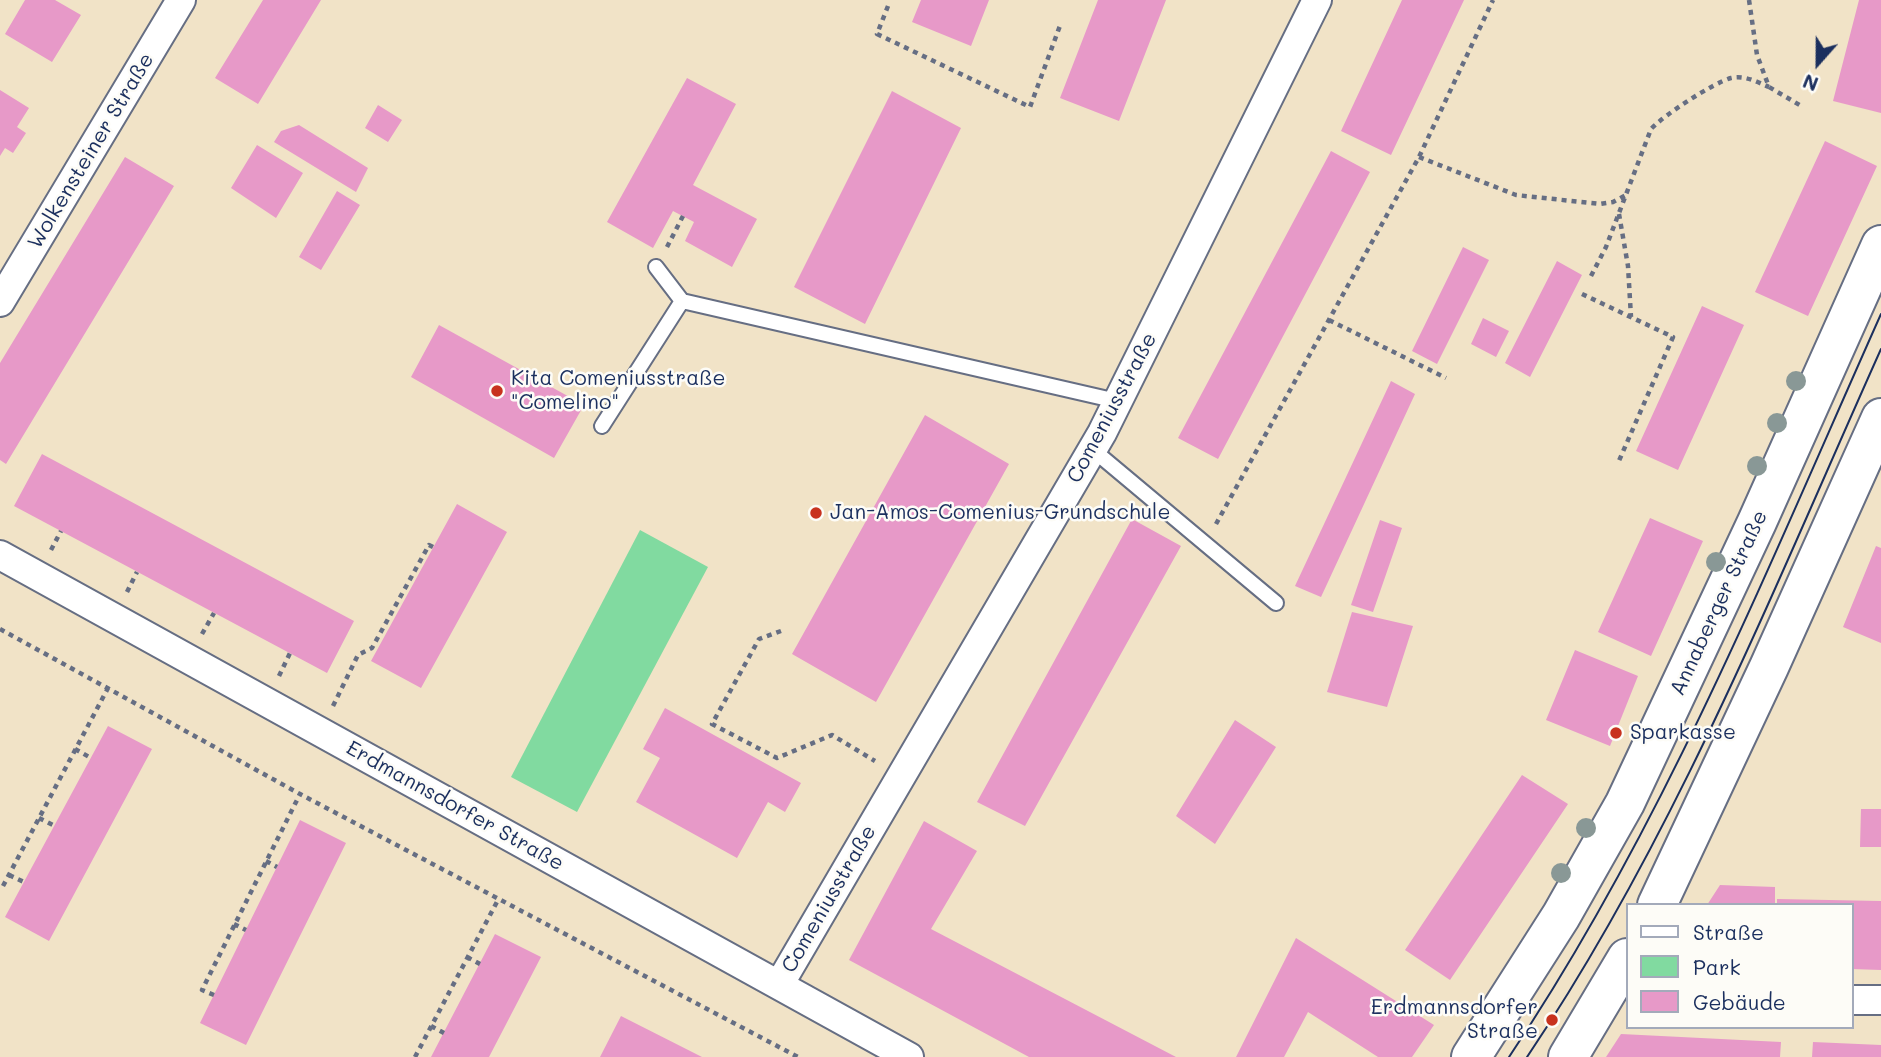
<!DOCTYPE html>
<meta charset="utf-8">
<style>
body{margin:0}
#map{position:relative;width:1881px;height:1057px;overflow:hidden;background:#f1e3c7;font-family:Mali,sans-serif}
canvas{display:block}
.legend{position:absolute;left:1626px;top:903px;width:228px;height:126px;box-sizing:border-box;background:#fdfcf7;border:2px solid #a3aaba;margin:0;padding:9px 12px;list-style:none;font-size:21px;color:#1b2f5e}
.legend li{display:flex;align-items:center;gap:14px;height:35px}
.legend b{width:35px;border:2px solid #a3aaba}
.north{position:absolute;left:1783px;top:28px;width:70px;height:70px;-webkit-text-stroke:5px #fdfcf7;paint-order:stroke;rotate:201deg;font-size:19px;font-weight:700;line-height:28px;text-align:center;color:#1b2f5e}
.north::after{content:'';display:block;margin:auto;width:24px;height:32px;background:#1b2f5e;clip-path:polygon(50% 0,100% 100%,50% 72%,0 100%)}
</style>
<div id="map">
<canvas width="1881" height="1057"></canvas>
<ul class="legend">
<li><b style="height:9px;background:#fff"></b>Straße</li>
<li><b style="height:19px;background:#81daa0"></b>Park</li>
<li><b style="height:19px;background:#e799c8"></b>Gebäude</li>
</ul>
<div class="north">N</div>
</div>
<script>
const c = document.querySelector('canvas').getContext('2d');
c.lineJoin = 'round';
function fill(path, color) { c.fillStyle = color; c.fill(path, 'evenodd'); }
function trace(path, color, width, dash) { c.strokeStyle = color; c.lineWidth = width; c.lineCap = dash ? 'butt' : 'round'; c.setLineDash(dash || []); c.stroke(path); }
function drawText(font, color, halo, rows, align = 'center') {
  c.font = font + ' Mali,sans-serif'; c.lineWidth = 5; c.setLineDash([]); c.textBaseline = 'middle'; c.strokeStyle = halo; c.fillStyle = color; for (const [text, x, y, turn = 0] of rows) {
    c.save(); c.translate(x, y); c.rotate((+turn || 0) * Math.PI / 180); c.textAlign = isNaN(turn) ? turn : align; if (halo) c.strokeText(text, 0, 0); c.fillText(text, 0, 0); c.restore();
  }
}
fill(new Path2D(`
 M 640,530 L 708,567 L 577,812 L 511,777 Z`), '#81daa0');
fill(new Path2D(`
 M 25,0 L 55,0 L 81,15 L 52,62 L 5,34 Z
 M 263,0 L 321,0 L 258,104 L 215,78 Z
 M 921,0 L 989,0 L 971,46 L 912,22 Z
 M 1098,0 L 1166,0 L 1119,121 L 1060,98 Z
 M 1402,0 L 1464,0 L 1391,155 L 1341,131 Z
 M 1859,0 L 1881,0 L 1881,113 L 1833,101 Z
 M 687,78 L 736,104 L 693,185 L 757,219 L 732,267 L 685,241 L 694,222 L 673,211 L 653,248 L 607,222 Z
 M 0,90 L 29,108 L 17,127 L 26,133 L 13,153 L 5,148 L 0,156 Z
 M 892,91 L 961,128 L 865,324 L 794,287 Z
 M 378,105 L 402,120 L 388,142 L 365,128 Z
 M 299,125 L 368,168 L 356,192 L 274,142 L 281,131 Z
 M 1825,141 L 1877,166 L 1808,316 L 1755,292 Z
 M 257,145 L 303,173 L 276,218 L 231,188 Z
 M 1331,151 L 1370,172 L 1218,459 L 1178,438 Z
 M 125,157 L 174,186 L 6,464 L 0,460 L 0,363 Z
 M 337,191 L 360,205 L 321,270 L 299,257 Z
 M 1463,247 L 1489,260 L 1437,364 L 1412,351 Z
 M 1557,261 L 1582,275 L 1530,377 L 1505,363 Z
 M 1702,306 L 1744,325 L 1678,470 L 1636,451 Z
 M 1483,318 L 1509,331 L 1496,357 L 1471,344 Z
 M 439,325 L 584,405 L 554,458 L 411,377 Z
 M 1391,381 L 1415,394 L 1321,597 L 1295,586 Z
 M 925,415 L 1009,464 L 876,702 L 792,654 Z
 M 42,454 L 354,621 L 327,673 L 14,506 Z
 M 457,504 L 507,532 L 421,688 L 371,661 Z
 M 1650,518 L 1703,541 L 1651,656 L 1598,632 Z
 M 1132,519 L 1181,546 L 1025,826 L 977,802 Z
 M 1380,520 L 1402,528 L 1373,612 L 1351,605 Z
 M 1876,546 L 1881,548 L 1881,643 L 1843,627 Z
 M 1352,612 L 1413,626 L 1387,707 L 1327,692 Z
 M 1575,650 L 1638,676 L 1610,746 L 1546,720 Z
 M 665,708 L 801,783 L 785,812 L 768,802 L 737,858 L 636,802 L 660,758 L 643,749 Z
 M 1235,720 L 1276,747 L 1215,844 L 1176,816 Z
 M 108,726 L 152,749 L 49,941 L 5,917 Z
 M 1522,775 L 1568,804 L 1450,980 L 1405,950 Z
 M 1861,809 L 1881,809 L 1881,847 L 1860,847 Z
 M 300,820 L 346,843 L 246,1045 L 200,1023 Z
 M 924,821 L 977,851 L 931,929 L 1176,1057 L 1029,1057 L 849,960 Z
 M 1720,885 L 1775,887 L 1775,905 L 1707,905 Z
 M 1777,899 L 1881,901 L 1881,970 L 1851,969 L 1851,905 L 1777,905 Z
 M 495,934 L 541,957 L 489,1057 L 431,1057 Z
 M 1296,938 L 1434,1025 L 1412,1057 L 1378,1057 L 1308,1012 L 1284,1057 L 1236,1057 Z
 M 621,1016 L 702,1057 L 600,1057 Z
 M 1621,1034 L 1781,1042 L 1780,1057 L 1606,1057 Z
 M 1813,1042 L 1881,1045 L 1881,1057 L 1812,1057 Z`), '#e799c8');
const service = new Path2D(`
 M 656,267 L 682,301 L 1117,401
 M 602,426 L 682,301
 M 1092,449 L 1276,603`);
const minor = new Path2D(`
 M 0,302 L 181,0
 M 0,555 L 909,1057
 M 779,985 L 1102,433 L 1317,0
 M 1851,1000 L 1881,1000`);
const primary = new Path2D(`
 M 1657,905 L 1769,667 L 1881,418
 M 1471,1057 L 1561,916 L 1625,803 L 1757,522 L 1881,245
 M 1568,1057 L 1627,958`);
trace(service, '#666e83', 18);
trace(minor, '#666e83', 32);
trace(primary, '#666e83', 42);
trace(new Path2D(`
 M 1749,0 L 1757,55 L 1769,87 L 1803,107
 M 888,6 L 877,34 L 1030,107 L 1061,23
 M 1419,157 L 1516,195 L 1600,204 L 1613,202 L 1626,195
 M 1619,214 L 1628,266 L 1631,317
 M 667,247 L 683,216
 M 1591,276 L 1606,247 L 1651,129 C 1664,115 1713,83 1731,78 C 1745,75 1757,82 1769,87
 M 1582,294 L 1673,337 L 1618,463
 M 1329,320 L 1446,378
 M 1216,524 L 1419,157 L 1493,0
 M 51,550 L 61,531
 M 127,592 L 137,572
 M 0,629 L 300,794 L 798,1057
 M 781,631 L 759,639 L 712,724 L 777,758 L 832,735 L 875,761
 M 202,634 L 214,613
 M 279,676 L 290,653
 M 333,706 L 358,655 L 372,648 L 429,545 L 433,547
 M 75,749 L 91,758
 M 39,818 L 55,826
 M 266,861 L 277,867
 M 9,875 L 24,882
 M 3,886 L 108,688
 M 234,924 L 246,930
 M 467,957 L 480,964
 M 214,995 L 202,990 L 300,794
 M 431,1026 L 444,1033
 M 415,1057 L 499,898`), '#666e83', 4.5, [5, 5]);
trace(service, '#fff', 14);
trace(minor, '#fff', 28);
trace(primary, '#fff', 38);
trace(new Path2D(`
 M 1509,1057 C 1664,826 1768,567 1881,314
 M 1527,1057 C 1675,837 1773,590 1881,349`), '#1b2f5e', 2);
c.fillStyle = '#899896';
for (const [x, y] of [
 [1796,381],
 [1777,423],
 [1757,466],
 [1716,562],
 [1586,828],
 [1561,873]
]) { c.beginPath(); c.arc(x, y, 10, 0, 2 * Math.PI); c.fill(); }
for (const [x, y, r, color] of [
 [497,391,7,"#c8321e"],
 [816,513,7,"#c8321e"],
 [1616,733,7,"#c8321e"],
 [1552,1020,7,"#c8321e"]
]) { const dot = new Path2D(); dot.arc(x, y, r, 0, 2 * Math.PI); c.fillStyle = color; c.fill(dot); trace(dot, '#fdfcf7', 2.5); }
drawText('21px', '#1b2f5e', '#fdfcf7', [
 ["Wolkensteiner Straße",91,151,-59],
 ["Comeniusstraße",1112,408,-62],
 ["Annaberger Straße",1719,603,-65],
 ["Erdmannsdorfer Straße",455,806,29],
 ["Comeniusstraße",829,899,-60]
]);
drawText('21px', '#1b2f5e', '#fdfcf7', [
 ["Kita Comeniusstraße",511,379],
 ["\"Comelino\"",511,403],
 ["Jan-Amos-Comenius-Grundschule",830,513],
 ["Sparkasse",1630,733],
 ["Erdmannsdorfer",1538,1008,"right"],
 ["Straße",1538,1032,"right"]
], 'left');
</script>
